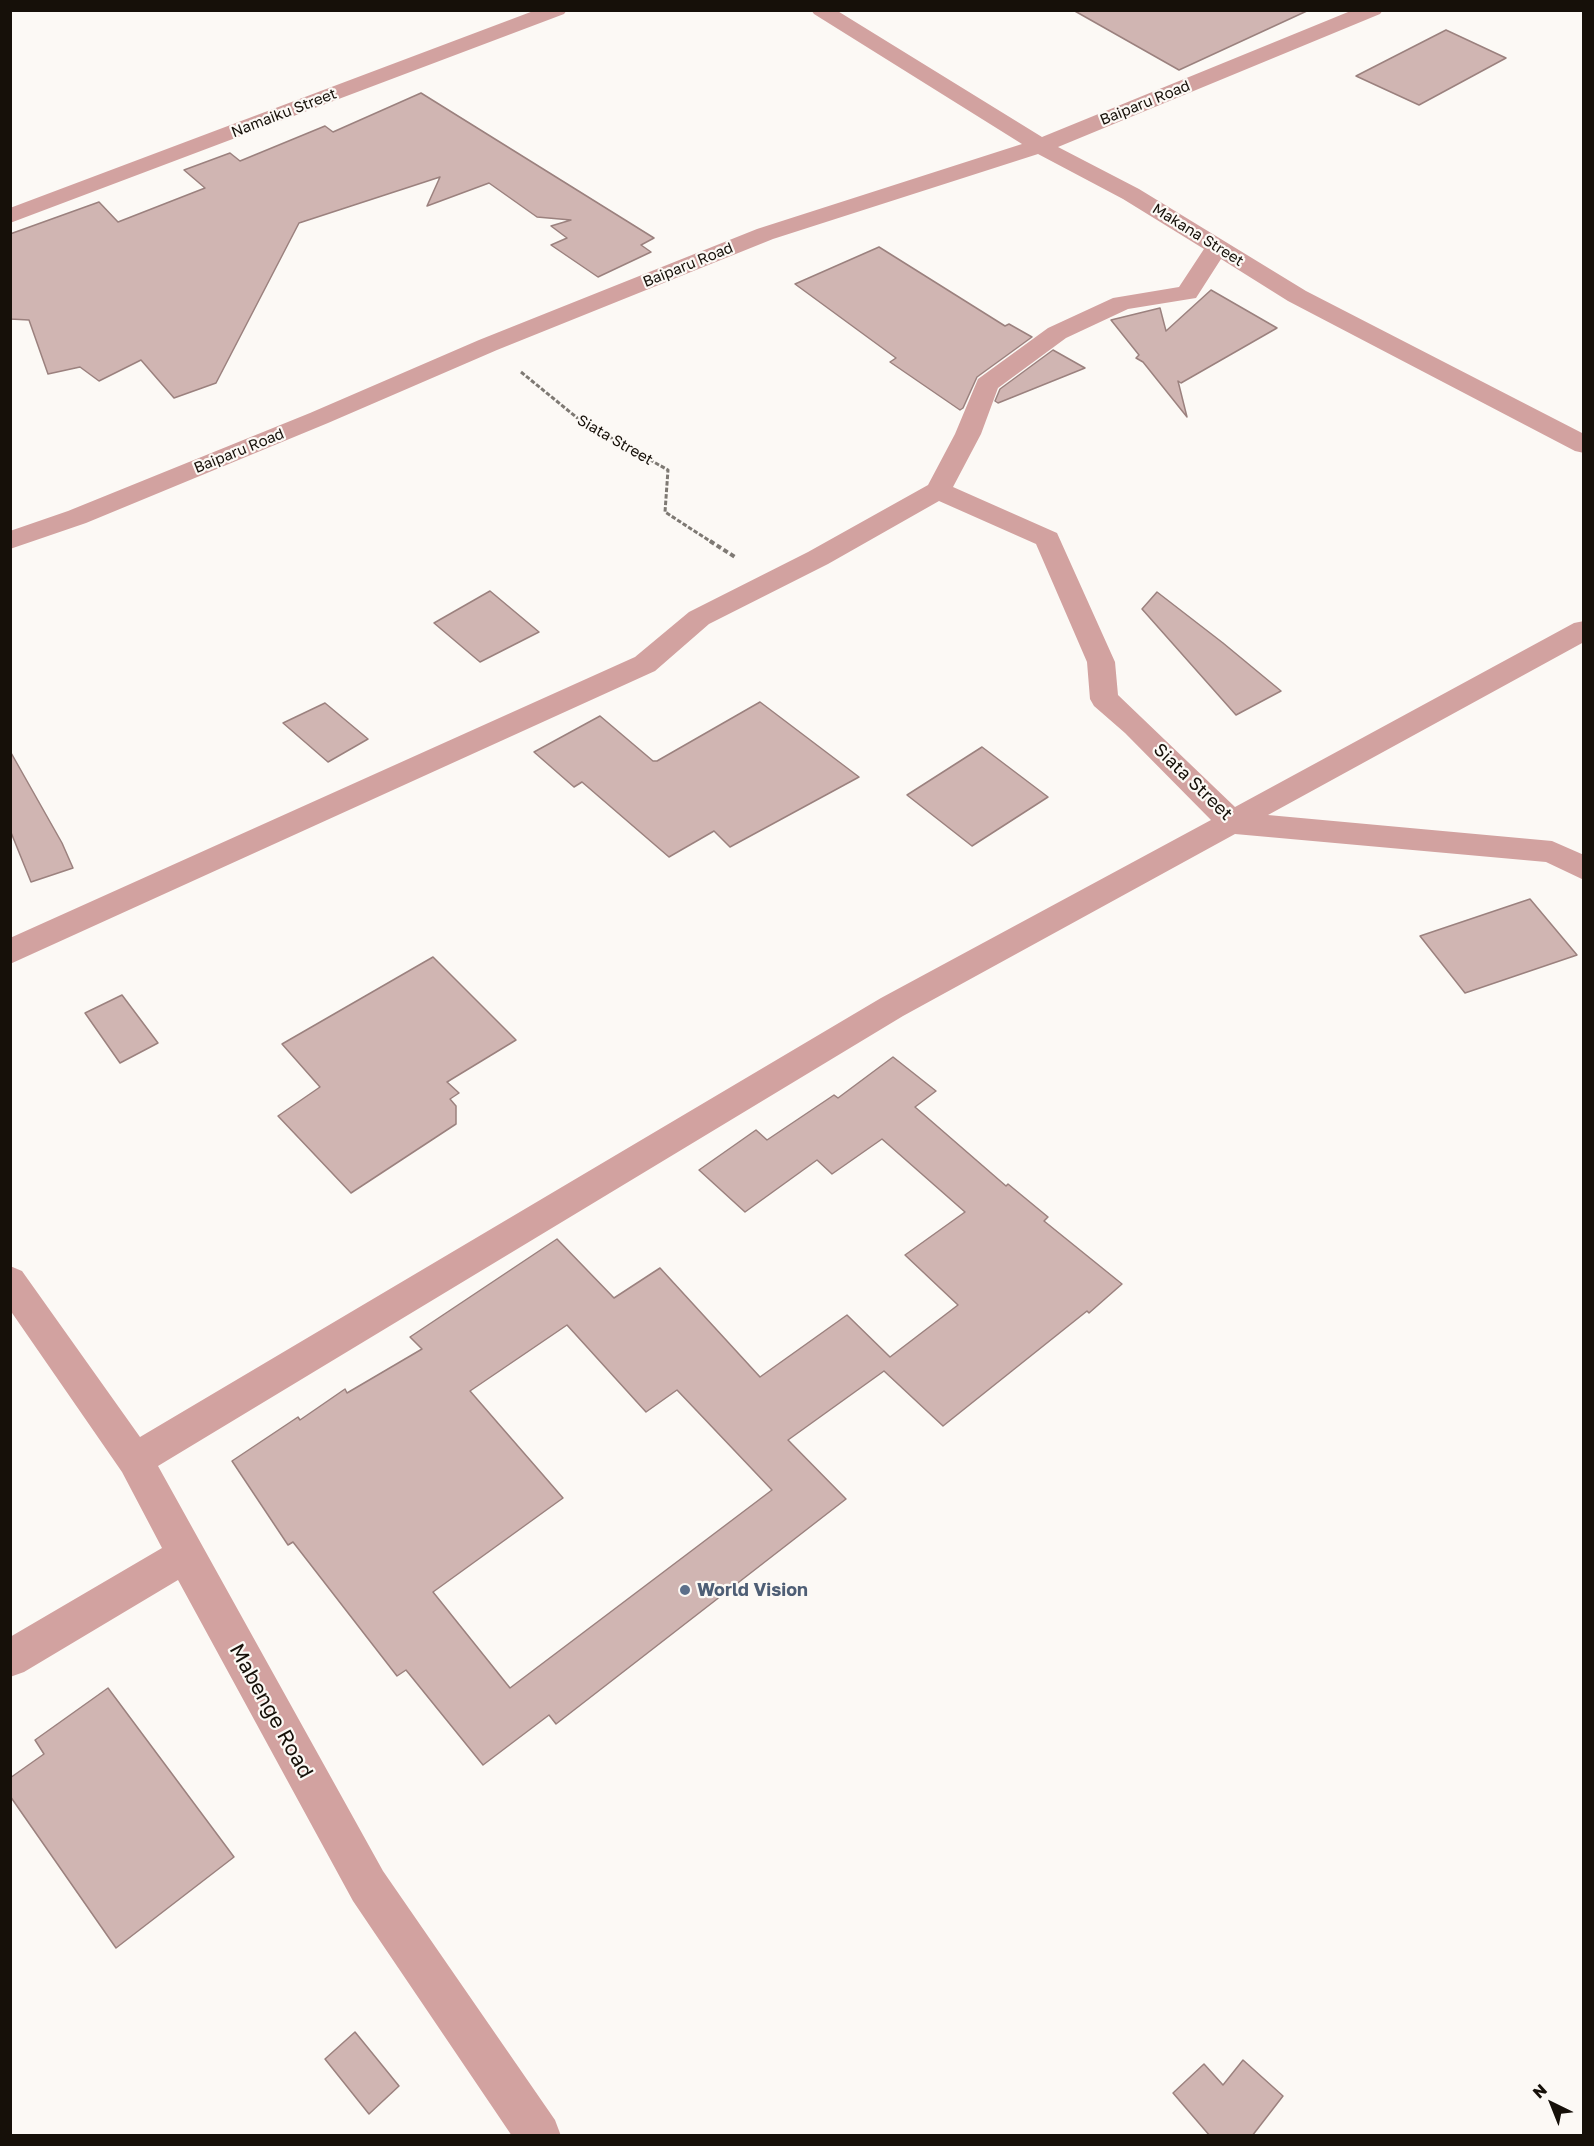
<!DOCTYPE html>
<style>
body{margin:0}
#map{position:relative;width:1594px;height:2146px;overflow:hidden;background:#fcf9f5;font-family:"Golos Text",sans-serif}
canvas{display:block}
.frame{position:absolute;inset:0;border:12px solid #161009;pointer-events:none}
.north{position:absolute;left:1522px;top:2074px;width:60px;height:60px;-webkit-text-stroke:4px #fcf9f5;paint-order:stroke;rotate:317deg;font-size:16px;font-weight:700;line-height:24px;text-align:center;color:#161009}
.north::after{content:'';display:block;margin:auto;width:21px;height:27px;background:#161009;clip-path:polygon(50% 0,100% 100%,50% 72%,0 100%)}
</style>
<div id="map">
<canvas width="1594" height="2146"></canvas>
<div class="frame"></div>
<div class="north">N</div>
</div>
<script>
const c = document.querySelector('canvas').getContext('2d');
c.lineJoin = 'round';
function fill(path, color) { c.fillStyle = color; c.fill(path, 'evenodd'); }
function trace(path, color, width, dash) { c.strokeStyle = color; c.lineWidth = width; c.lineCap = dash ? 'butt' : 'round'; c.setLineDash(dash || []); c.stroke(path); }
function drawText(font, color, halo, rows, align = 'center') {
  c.font = font + ' "Golos Text",sans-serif'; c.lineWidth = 4.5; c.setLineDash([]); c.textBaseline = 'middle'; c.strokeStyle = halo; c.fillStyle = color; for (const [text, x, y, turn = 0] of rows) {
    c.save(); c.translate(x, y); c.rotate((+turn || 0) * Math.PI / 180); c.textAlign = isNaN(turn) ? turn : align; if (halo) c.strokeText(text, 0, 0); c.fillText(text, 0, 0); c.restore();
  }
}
const building = new Path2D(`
 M 1073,10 L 1309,10 L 1179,70 Z
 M 1446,30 L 1506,58 L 1419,105 L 1356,76 Z
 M 421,93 L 654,238 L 641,245 L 651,252 L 598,277 L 551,245 L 567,238 L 551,226 L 571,220 L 537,217 L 489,183 L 427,206 L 440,177 L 299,223 L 216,383 L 174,398 L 141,360 L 99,381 L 80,367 L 48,374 L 29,320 L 10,319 L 10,234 L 99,202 L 118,222 L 205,188 L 184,170 L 230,153 L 240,161 L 325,126 L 333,132 Z
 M 879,247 L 1005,326 L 1009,324 L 1032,337 L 977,377 L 963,408 L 960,410 L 890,362 L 896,358 L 795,284 Z
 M 1211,290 L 1277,328 L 1181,383 L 1178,381 L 1187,417 L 1143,362 L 1136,358 L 1139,355 L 1111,320 L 1160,308 L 1166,331 Z
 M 1053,350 L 1085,368 L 998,403 L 995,401 L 1000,389 Z
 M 490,591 L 539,632 L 480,662 L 434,623 Z
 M 1157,592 L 1223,643 L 1281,691 L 1236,715 L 1142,609 Z
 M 760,702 L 859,777 L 730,847 L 714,831 L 669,857 L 582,782 L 574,787 L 534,752 L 600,716 L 653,761 L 657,761 Z
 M 325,703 L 368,739 L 328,762 L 283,723 Z
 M 982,747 L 1048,797 L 972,846 L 907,795 Z
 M 10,751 L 62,843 L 73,868 L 31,882 L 10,830 Z
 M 1530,899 L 1577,955 L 1465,993 L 1420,936 Z
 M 433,957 L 516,1040 L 447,1082 L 459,1093 L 450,1099 L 456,1106 L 456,1124 L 351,1193 L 278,1116 L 320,1087 L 282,1044 Z
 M 122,995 L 158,1043 L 120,1063 L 85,1013 Z
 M 893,1057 L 936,1091 L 915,1107 L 1006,1186 L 1008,1184 L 1048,1217 L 1044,1221 L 1122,1284 L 1089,1313 L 1087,1311 L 943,1426 L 884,1371 L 788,1440 L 846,1499 L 556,1724 L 549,1715 L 483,1765 L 406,1670 L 397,1676 L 293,1542 L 288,1545 L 232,1461 L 298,1417 L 300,1420 L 345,1389 L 347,1393 L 422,1349 L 410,1337 L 557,1239 L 614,1298 L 660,1268 L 760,1377 L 847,1315 L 890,1357 L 958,1305 L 905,1255 L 965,1212 L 882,1139 L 832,1174 L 817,1160 L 745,1212 L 699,1170 L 756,1130 L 767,1140 L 834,1095 L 838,1098 ZM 567,1325 L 646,1412 L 677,1390 L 772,1490 L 510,1688 L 433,1592 L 563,1498 L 470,1391 Z
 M 108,1688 L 234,1857 L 116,1948 L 10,1796 L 10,1778 L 44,1754 L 35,1740 Z
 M 355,2032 L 399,2086 L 369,2114 L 325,2059 Z
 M 1243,2060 L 1283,2096 L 1252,2136 L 1210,2136 L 1173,2093 L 1204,2064 L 1223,2085 Z`);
fill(building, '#d0b5b2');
trace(building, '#9b817e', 1.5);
trace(new Path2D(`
 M 521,372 L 581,421 L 668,470 L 665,512 L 713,543`), '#7e7973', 3, [4.5, 2]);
trace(new Path2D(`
 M 710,541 L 735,557`), '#7e7973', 4, [5, 3]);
fill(new Path2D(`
 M 536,10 L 567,10 L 564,14 L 10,223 L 10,208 Z
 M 811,10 L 836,10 L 1042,137 L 1353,10 L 1383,10 L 1380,14 L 1058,147 L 1139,189 L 1306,291 L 1584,434 L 1584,453 L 1575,451 L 1288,301 L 1221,259 L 1196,298 L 1128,309 L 1066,338 L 998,388 L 981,434 L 953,487 L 1057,533 L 1115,662 L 1118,695 L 1235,807 L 1574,623 L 1584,621 L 1584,642 L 1268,815 L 1552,841 L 1584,855 L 1584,880 L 1546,862 L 1235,834 L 903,1016 L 158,1466 L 383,1871 L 555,2120 L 561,2136 L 512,2136 L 353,1901 L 178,1580 L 24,1672 L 10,1677 L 10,1637 L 162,1548 L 122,1472 L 10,1310 L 10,1266 L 22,1271 L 140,1437 L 881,998 L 1211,820 L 1125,733 L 1094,706 L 1090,699 L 1087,662 L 1036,544 L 939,501 L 828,564 L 709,624 L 655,671 L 10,964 L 10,938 L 635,657 L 689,612 L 808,552 L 928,485 L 955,434 L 978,379 L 1048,328 L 1113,298 L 1179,287 L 1204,249 L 1123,199 L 1038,154 L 773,239 L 497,350 L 328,423 L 86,523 L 10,549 L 10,531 L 68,511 L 310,413 L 479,340 L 757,229 L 1022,144 L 814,14 Z`), '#d2a2a0');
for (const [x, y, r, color] of [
 [685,1590,6,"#5c6f8a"]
]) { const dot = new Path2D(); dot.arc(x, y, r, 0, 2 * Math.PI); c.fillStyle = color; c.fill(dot); trace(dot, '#fcf9f5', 2); }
drawText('15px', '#161009', '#fcf9f5', [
 ["Baiparu Road",1145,103,-22],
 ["Namaiku Street",284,113,-21],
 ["Makana Street",1198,235,32],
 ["Baiparu Road",688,265,-22],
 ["Siata Street",615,440,30],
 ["Baiparu Road",239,451,-22]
]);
drawText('18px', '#161009', '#fcf9f5', [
 ["Siata Street",1193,782,44]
]);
drawText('bold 18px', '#4e5e75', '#fcf9f5', [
 ["World Vision",697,1590]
], 'left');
drawText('21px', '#161009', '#fcf9f5', [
 ["Mabenge Road",271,1711,61]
]);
</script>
